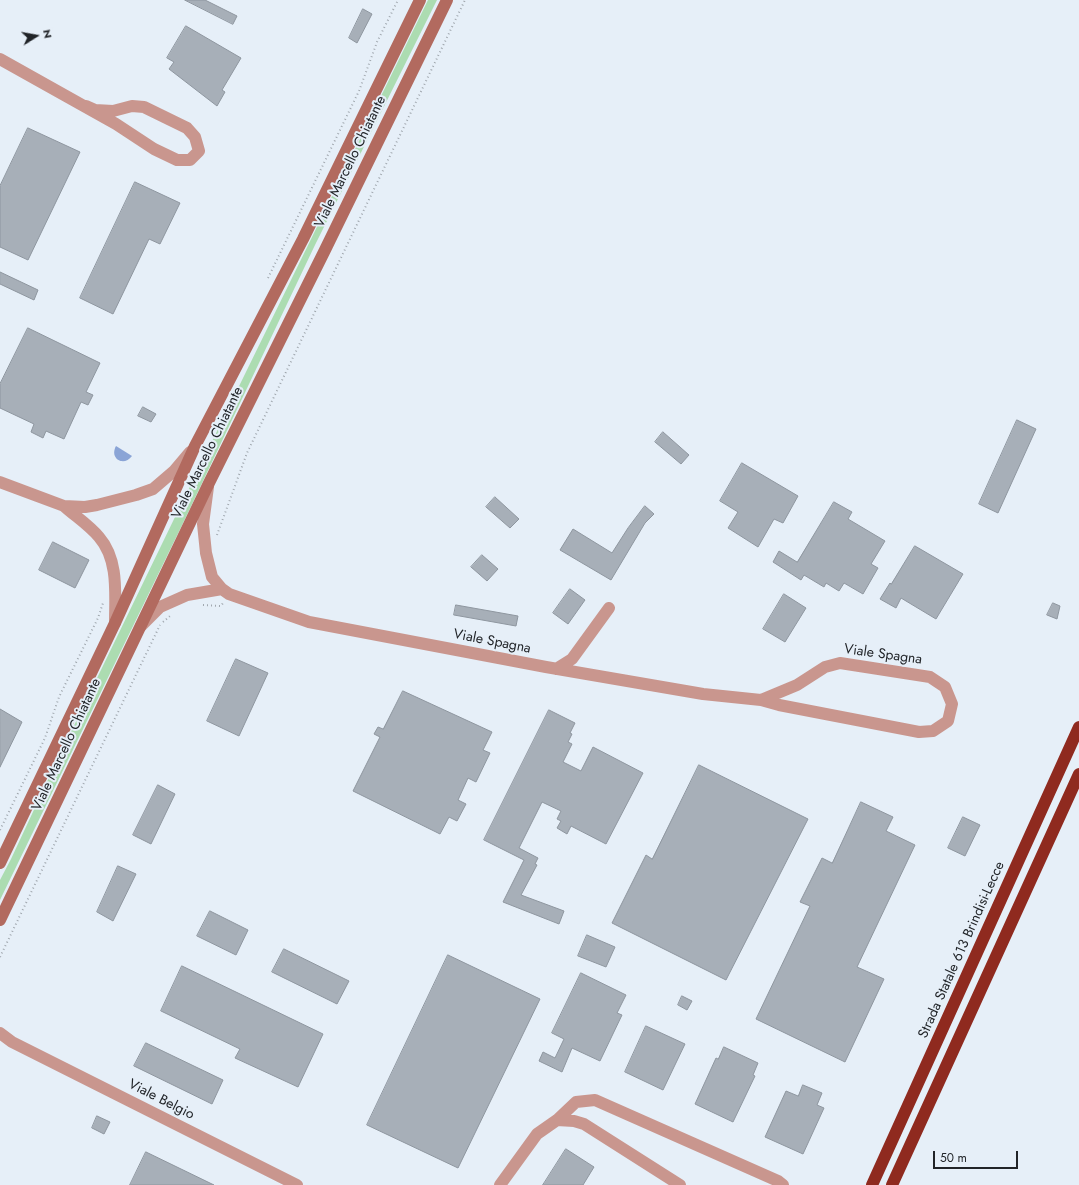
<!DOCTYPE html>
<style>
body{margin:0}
#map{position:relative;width:1079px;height:1185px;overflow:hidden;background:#e6eff8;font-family:Jost,sans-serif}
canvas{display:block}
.north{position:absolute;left:16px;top:16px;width:40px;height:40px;-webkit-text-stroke:3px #e6eff8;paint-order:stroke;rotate:79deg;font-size:11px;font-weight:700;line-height:16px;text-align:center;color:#212428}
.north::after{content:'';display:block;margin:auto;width:14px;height:18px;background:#212428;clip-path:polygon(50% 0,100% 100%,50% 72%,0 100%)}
.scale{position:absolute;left:933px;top:1151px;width:85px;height:18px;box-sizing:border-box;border:2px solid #212428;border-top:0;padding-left:5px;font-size:12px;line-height:14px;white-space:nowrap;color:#212428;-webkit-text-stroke:3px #e6eff8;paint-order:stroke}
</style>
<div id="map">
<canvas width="1079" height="1185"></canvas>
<div class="north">N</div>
<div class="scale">50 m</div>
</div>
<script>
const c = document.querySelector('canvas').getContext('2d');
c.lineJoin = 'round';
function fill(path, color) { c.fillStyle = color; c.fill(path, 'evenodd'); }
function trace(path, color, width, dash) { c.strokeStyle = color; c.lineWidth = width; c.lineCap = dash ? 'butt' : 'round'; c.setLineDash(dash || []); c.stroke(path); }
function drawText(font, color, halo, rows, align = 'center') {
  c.font = font + ' Jost,sans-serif'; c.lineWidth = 4; c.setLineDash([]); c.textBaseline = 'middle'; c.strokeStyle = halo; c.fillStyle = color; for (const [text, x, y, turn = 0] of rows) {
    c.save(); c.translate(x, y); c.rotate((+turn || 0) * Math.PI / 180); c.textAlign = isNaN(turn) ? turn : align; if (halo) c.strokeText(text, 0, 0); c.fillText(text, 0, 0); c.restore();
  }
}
fill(new Path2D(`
 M 428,0 L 437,0 L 315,245 L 184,521 L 0,900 L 0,880 L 11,859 L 53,769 L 175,517 Z`), '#acdcb1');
fill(new Path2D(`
 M 116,446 L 132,456 C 124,467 109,459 116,446 Z`), '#8aa4d6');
const building = new Path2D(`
 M 185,0 L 205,0 L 237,16 L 233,24 Z
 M 363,9 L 372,14 L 357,43 L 349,38 Z
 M 186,26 L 241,58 L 222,90 L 225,92 L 217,106 L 169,69 L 174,62 L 167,58 Z
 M 28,128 L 80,152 L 28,260 L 0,247 L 0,186 Z
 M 135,182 L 180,203 L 160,244 L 149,239 L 113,314 L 80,298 Z
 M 0,272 L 38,290 L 34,300 L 0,284 Z
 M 28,328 L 100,363 L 86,392 L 93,395 L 88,405 L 81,402 L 64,439 L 46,431 L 43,438 L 31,432 L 34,424 L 0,408 L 0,384 Z
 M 143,407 L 156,414 L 151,422 L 138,416 Z
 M 1017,420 L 1036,429 L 998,513 L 979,504 Z
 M 663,432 L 689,455 L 681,464 L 655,442 Z
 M 742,463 L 798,496 L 783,523 L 774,519 L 758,547 L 728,528 L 738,512 L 720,501 Z
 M 495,497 L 519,519 L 510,528 L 486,507 Z
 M 834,502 L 852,512 L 848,519 L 885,541 L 871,564 L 878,568 L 863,594 L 844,583 L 839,591 L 826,583 L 824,587 L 804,575 L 801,580 L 773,562 L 779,551 L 797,562 Z
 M 645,506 L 654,514 L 645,523 L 611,580 L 560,550 L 573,529 L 612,553 L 628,528 Z
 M 53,542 L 89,560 L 75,588 L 39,570 Z
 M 915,546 L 963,574 L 936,619 L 901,598 L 896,608 L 880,599 L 890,583 L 891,584 Z
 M 482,555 L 498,569 L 487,581 L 471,567 Z
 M 570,589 L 585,600 L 568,624 L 553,613 Z
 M 784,594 L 806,608 L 785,642 L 763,629 Z
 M 1053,603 L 1060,606 L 1057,619 L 1047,615 Z
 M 456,605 L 518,616 L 516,626 L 454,615 Z
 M 236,659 L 268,673 L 239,736 L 207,721 Z
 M 403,691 L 492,732 L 483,750 L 490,753 L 476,782 L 468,778 L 458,800 L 466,804 L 457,821 L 449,817 L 440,834 L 353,791 L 380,737 L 374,734 L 378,727 L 383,729 Z
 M 0,709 L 22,722 L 0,767 Z
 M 549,710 L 575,723 L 570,733 L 572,734 L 568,742 L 572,744 L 563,762 L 581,771 L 593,747 L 643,773 L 606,844 L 571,826 L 567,834 L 557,828 L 561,821 L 557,819 L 561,811 L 542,802 L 519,848 L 538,858 L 535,864 L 537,865 L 521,895 L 564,911 L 559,924 L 503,902 L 524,860 L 484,840 Z
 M 699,765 L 808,819 L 726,980 L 612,923 L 646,855 L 652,859 Z
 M 158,785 L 175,794 L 151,844 L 133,835 Z
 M 861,802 L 893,817 L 886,831 L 915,845 L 857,967 L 884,979 L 845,1062 L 756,1019 L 810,906 L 800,902 L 822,858 L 832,863 Z
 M 963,817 L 980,825 L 965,856 L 948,848 Z
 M 118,866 L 136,874 L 113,921 L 97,912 Z
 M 210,911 L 248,930 L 236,955 L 197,936 Z
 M 587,935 L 615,947 L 606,967 L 578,956 Z
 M 284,949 L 349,981 L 337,1004 L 272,972 Z
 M 448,955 L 540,999 L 458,1168 L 367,1125 Z
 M 182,966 L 323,1034 L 298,1087 L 235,1058 L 240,1049 L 161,1011 Z
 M 581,973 L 626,995 L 617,1013 L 622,1015 L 600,1061 L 572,1048 L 562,1072 L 539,1061 L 543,1052 L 555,1058 L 564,1039 L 552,1033 Z
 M 682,996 L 692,1001 L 687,1010 L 678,1005 Z
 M 646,1026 L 685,1044 L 663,1090 L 625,1072 Z
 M 146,1043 L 223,1080 L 212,1104 L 134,1066 Z
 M 724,1047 L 758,1063 L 753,1075 L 755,1076 L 733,1122 L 695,1104 L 716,1058 L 718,1059 Z
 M 803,1085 L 822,1093 L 817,1105 L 824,1108 L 803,1154 L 765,1137 L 786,1091 L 798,1096 Z
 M 97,1116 L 110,1122 L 104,1134 L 92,1128 Z
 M 566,1149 L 594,1167 L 583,1185 L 543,1185 Z
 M 146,1152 L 214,1185 L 130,1185 Z`);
fill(building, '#a7afb8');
trace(building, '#8e969f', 1);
trace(new Path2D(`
 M 268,278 L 359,91 L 377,42 L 398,0
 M 217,535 L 247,453 L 465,0
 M 203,605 L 221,606 L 223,603
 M 163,622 L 170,616
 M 0,830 L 45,738 L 59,697 L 98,618 L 103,603
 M 0,957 L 160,625`), '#a0a7ae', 2, [1, 3]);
trace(new Path2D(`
 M 0,59 L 116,124 L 154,149 L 177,160 L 190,160 L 199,151 L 195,137 L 187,128 L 144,107 L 132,106 L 113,111 L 95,110 L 86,106
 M 0,482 L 64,506 L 85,507 L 97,505 L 136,495 L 153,489 L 174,471 L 190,452
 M 208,487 L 203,524 L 206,553 L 212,577 L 222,589 L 229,594 L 309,622 L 546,667 L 703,694 L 761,700 L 779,705 L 919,732 L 933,731 L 948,721 L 952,704 L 945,687 L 930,677 L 840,663 L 825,667 L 797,685 L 761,700
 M 64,506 C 75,516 89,525 99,537 C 119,560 115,594 115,623
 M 141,626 L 160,607 L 187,595 L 222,589
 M 556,669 L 572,659 L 609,608
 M 0,1033 L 12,1042 L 297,1185
 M 557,1120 L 574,1121 L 584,1124 L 680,1185
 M 500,1185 L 537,1134 L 557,1120 L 576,1102 L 595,1100 L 778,1181 L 783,1185`), '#c9968e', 12);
trace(new Path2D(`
 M 0,863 L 115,623 L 195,446 L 303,239 L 420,0
 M 0,920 L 209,483 L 325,250 L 447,0`), '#b26a5f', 12);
trace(new Path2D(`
 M 872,1185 L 1079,727
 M 892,1185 L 1079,774`), '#8f2a1f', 12);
drawText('14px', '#212428', '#e6eff8', [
 ["Viale Marcello Chiatante",351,162,-64],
 ["Viale Marcello Chiatante",208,453,-64],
 ["Viale Spagna",492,642,11],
 ["Viale Spagna",883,655,8],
 ["Viale Marcello Chiatante",67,745,-65],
 ["Strada Statale 613 Brindisi-Lecce",962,950,-66],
 ["Viale Belgio",161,1100,27]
]);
</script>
